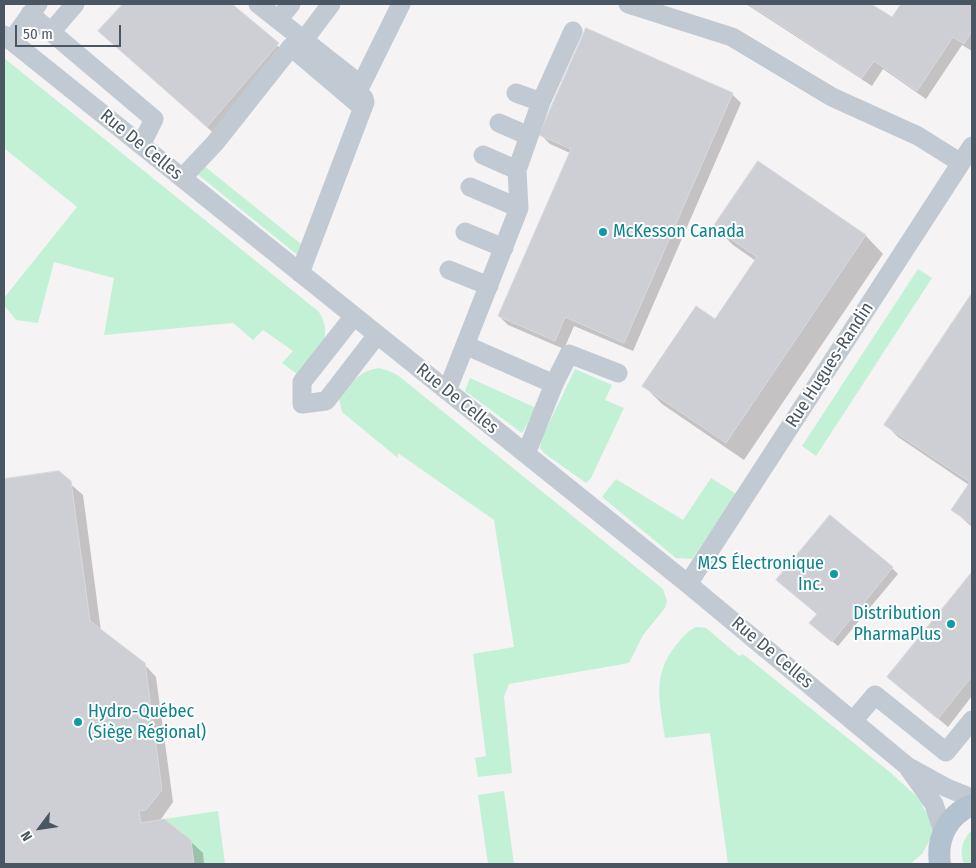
<!DOCTYPE html>
<meta charset="utf-8">
<style>
body{margin:0}
#map{position:relative;width:976px;height:868px;overflow:hidden;background:#f5f3f3;font-family:"Fira Sans Condensed",sans-serif}
canvas{display:block}
.frame{position:absolute;inset:0;border:5px solid #4a5661;pointer-events:none}
.north{position:absolute;left:15px;top:803px;width:50px;height:50px;-webkit-text-stroke:4px #fff;paint-order:stroke;rotate:239deg;font-size:14px;font-weight:700;line-height:20px;text-align:center;color:#4a5661}
.north::after{content:'';display:block;margin:auto;width:18px;height:22px;background:#4a5661;clip-path:polygon(50% 0,100% 100%,50% 72%,0 100%)}
.scale{position:absolute;left:15px;top:25px;width:106px;height:22px;box-sizing:border-box;border:2px solid #4a5661;border-top:0;padding-left:6px;font-size:15px;line-height:18px;white-space:nowrap;color:#4a5661;-webkit-text-stroke:4px #fff;paint-order:stroke}
</style>
<div id="map">
<canvas width="976" height="868"></canvas>
<div class="frame"></div>
<div class="north">N</div>
<div class="scale">50 m</div>
</div>
<script>
const c = document.querySelector('canvas').getContext('2d');
c.lineJoin = 'round';
function fill(path, color) { c.fillStyle = color; c.fill(path, 'evenodd'); }
function trace(path, color, width, dash) { c.strokeStyle = color; c.lineWidth = width; c.lineCap = dash ? 'butt' : 'round'; c.setLineDash(dash || []); c.stroke(path); }
function drawText(font, color, halo, rows, align = 'center') {
  c.font = font + ' "Fira Sans Condensed",sans-serif'; c.lineWidth = 4; c.setLineDash([]); c.textBaseline = 'middle'; c.strokeStyle = halo; c.fillStyle = color; for (const [text, x, y, turn = 0] of rows) {
    c.save(); c.translate(x, y); c.rotate((+turn || 0) * Math.PI / 180); c.textAlign = isNaN(turn) ? turn : align; if (halo) c.strokeText(text, 0, 0); c.fillText(text, 0, 0); c.restore();
  }
}
fill(new Path2D(`
 M 4,58 L 319,312 C 336,340 315,353 297,374 L 282,363 L 293,351 L 263,330 L 253,340 L 233,323 L 104,335 L 114,278 L 54,262 L 38,323 L 16,320 L 4,305 L 4,298 L 77,207 L 4,148 Z
 M 203,165 L 306,248 L 300,257 L 196,173 Z
 M 918,269 L 932,278 L 816,456 L 802,446 Z
 M 379,368 L 392,372 L 400,377 L 663,589 L 667,601 L 665,608 L 643,635 L 629,663 L 509,684 L 504,697 L 512,773 L 478,777 L 475,758 L 486,756 L 473,654 L 514,647 L 494,520 L 398,453 L 398,458 L 342,412 L 339,399 C 350,384 358,371 379,368 Z
 M 575,369 L 612,385 L 605,400 L 624,408 L 591,478 L 586,483 L 544,453 L 540,448 L 542,438 Z
 M 470,378 L 536,408 L 522,433 L 465,391 Z
 M 711,478 L 736,494 L 692,559 L 676,558 L 602,497 L 616,479 L 683,520 Z
 M 696,627 L 706,628 L 739,656 L 743,654 L 891,773 L 925,804 L 922,806 L 928,814 L 933,834 L 922,854 L 910,864 L 728,864 L 710,733 L 665,738 C 660,701 651,677 676,645 C 682,638 687,631 696,627 Z
 M 504,791 L 514,864 L 488,864 L 478,795 Z
 M 218,811 L 225,864 L 194,864 L 191,840 L 164,819 Z
 M 972,830 L 972,864 L 964,864 C 959,852 962,839 972,830 Z`), '#c3f1d5');
fill(new Path2D(`
 M 124,4 L 230,4 L 290,57 L 219,138 L 100,31 Z
 M 746,4 L 869,4 L 892,19 L 903,4 L 972,4 L 972,51 L 962,45 L 926,99 L 883,69 L 872,86 Z
 M 732,94 L 741,103 L 633,351 L 574,326 L 564,349 L 508,325 L 499,316 L 570,153 L 550,144 L 541,135 Z
 M 758,163 L 866,236 L 883,254 L 744,460 L 662,404 L 644,386 L 716,321 L 756,261 L 733,245 L 715,227 Z
 M 972,295 L 972,527 L 953,510 L 969,485 L 898,437 L 886,425 Z
 M 58,473 L 83,495 L 101,631 L 144,664 L 156,677 L 173,802 L 159,822 L 190,841 L 203,853 L 204,864 L 4,864 L 4,480 Z
 M 892,568 L 898,574 L 838,646 L 817,629 Z
 M 972,574 L 972,696 L 948,727 L 889,677 Z`), '#0003');
const building = new Path2D(`
 M 123,4 L 232,4 L 279,43 L 207,127 L 98,31 Z
 M 749,4 L 871,4 L 892,17 L 901,4 L 972,4 L 972,31 L 964,44 L 953,37 L 917,91 L 874,61 L 862,78 Z
 M 586,28 L 733,93 L 624,343 L 565,317 L 555,341 L 498,316 L 571,149 L 539,135 Z
 M 758,161 L 866,235 L 726,443 L 642,386 L 696,306 L 715,319 L 757,257 L 713,227 Z
 M 972,293 L 972,524 L 951,510 L 970,482 L 884,425 Z
 M 59,471 L 71,481 L 90,621 L 145,663 L 162,790 L 146,810 L 139,811 L 141,823 L 164,819 L 191,840 L 194,864 L 4,864 L 4,479 Z
 M 830,515 L 893,567 L 832,642 L 809,623 L 817,614 L 776,580 Z
 M 972,572 L 972,676 L 938,719 L 887,677 Z`);
fill(building, '#cdcfd5');
trace(building, '#d7d9de', 1);
trace(new Path2D(`
 M 258,4 L 361,85 L 401,4
 M 628,4 L 732,37 L 832,97 L 918,136 L 961,163
 M 30,14 L 51,32 L 75,4
 M 278,20 L 291,4
 M 51,32 L 154,119 L 141,145
 M 4,35 L 688,584 L 907,766 L 947,788 L 972,798
 M 304,40 L 331,4
 M 11,41 L 38,4
 M 541,102 L 573,31
 M 499,123 L 529,136
 M 483,155 L 517,170
 M 182,178 L 215,143 L 291,47 L 363,108
 M 470,187 L 519,208
 M 465,232 L 504,248
 M 449,270 L 489,286
 M 300,273 L 365,102 L 364,98
 M 354,316 L 302,382 L 302,404 L 326,401 L 377,335
 M 465,345 L 554,384 L 569,354 L 618,373
 M 447,391 L 519,208 L 517,170 L 541,102 L 516,93
 M 526,454 L 554,384
 M 688,584 L 972,146
 M 853,721 L 875,695 L 946,752 L 972,720
 M 909,769 L 934,804 L 943,832`), '#c1cad2', 19);
trace(new Path2D(`
 M 940,864 C 936,838 948,815 972,805`), '#b3c2d1', 22);
for (const [x, y, r, color] of [
 [603,232,5,"#0f9aa8"],
 [834,574,5,"#0f9aa8"],
 [951,624,5,"#0f9aa8"],
 [78,722,5,"#0f9aa8"]
]) { const dot = new Path2D(); dot.arc(x, y, r, 0, 2 * Math.PI); c.fillStyle = color; c.fill(dot); trace(dot, '#fff', 2); }
drawText('18px', '#4a5661', '#fff', [
 ["Rue De Celles",141,145,39],
 ["Rue Hugues-Randin",830,365,-57],
 ["Rue De Celles",457,399,39],
 ["Rue De Celles",772,653,40]
]);
drawText('18px', '#0d838f', '#fff', [
 ["McKesson Canada",613,232],
 ["M2S Électronique",824,564,"right"],
 ["Inc.",824,585,"right"],
 ["Distribution",941,614,"right"],
 ["PharmaPlus",941,635,"right"],
 ["Hydro-Québec",88,712],
 ["(Siège Régional)",88,733]
], 'left');
</script>
